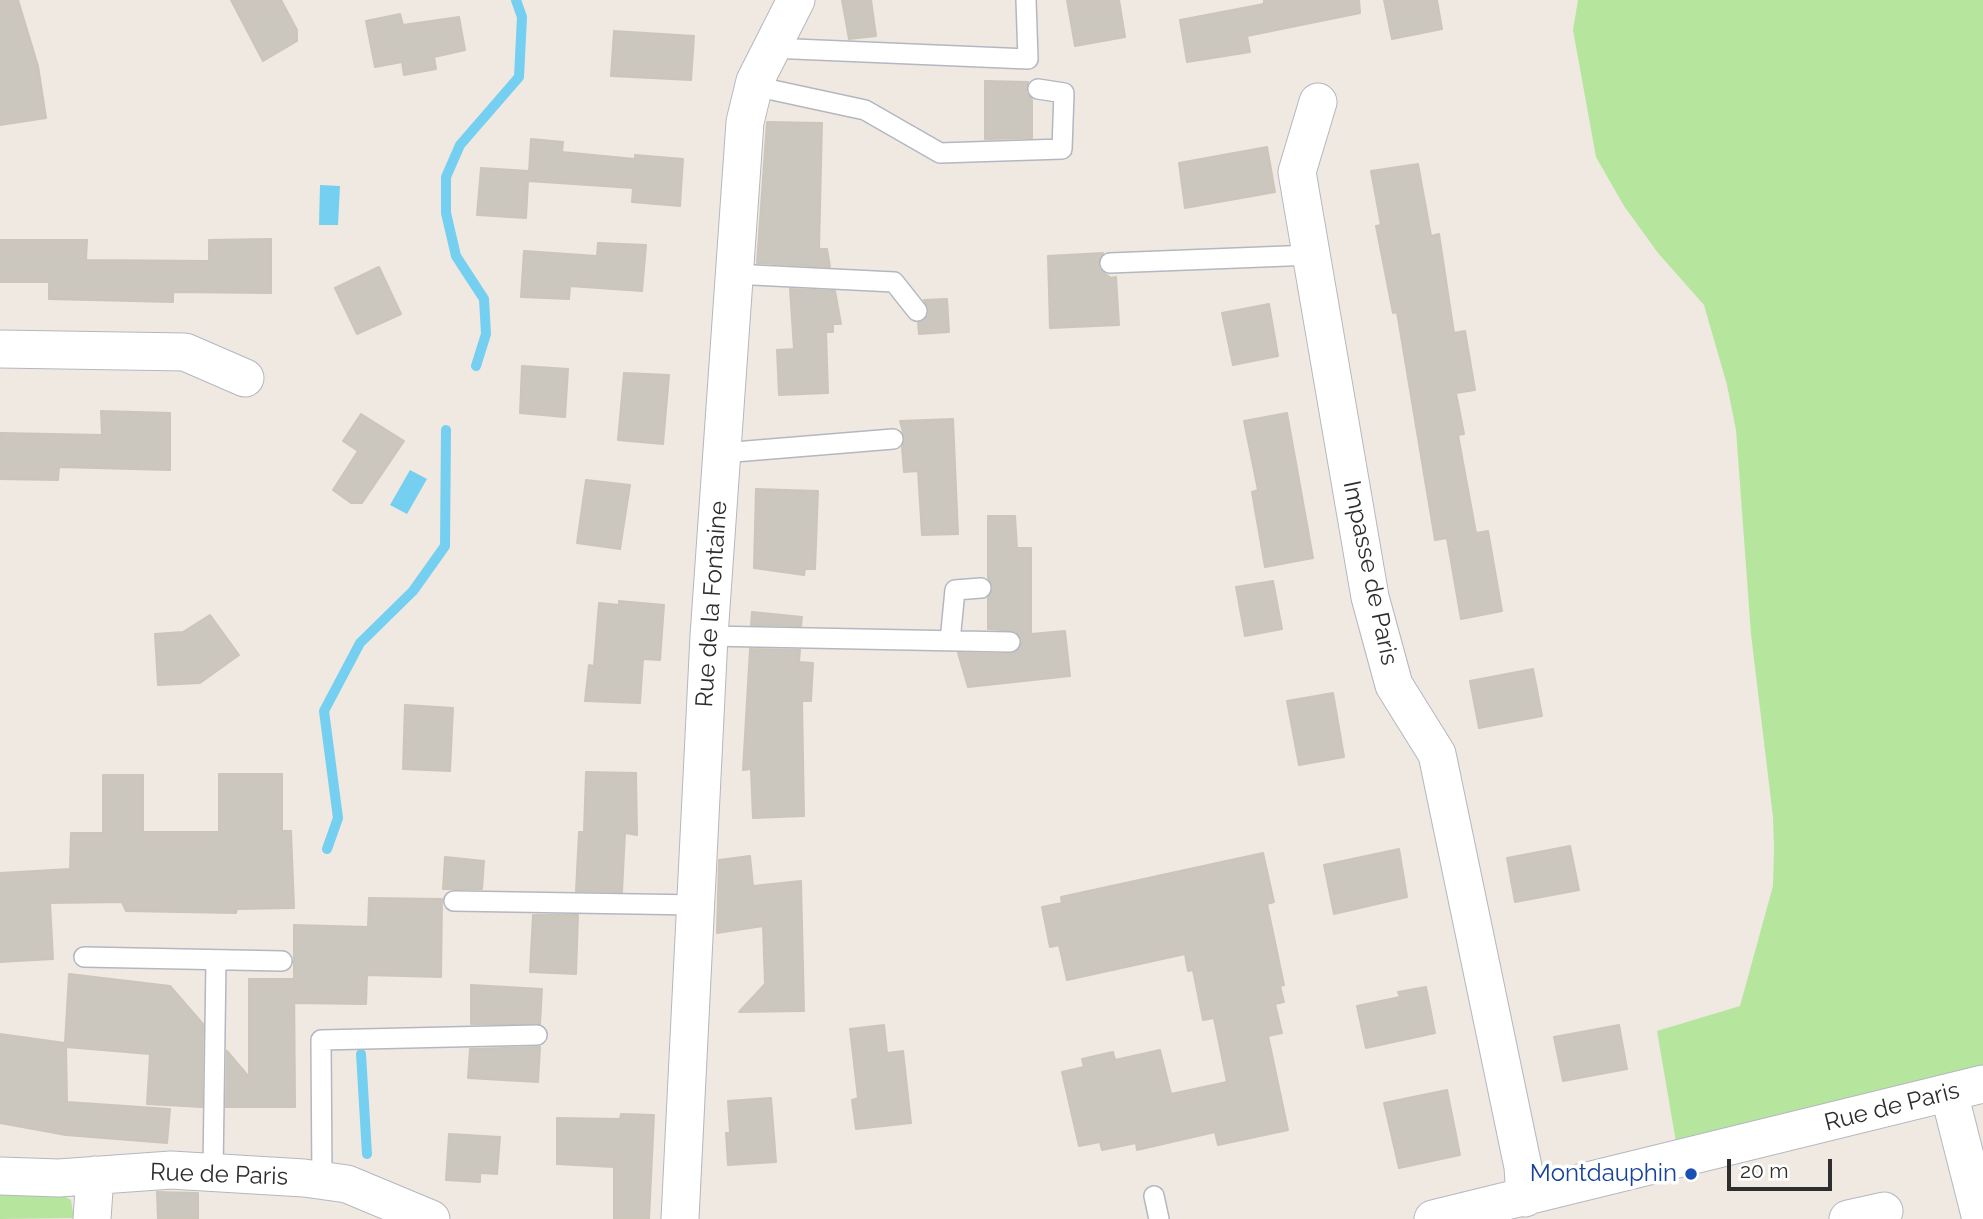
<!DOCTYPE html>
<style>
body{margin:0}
#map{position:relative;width:1983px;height:1219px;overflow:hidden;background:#efe9e1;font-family:Raleway,sans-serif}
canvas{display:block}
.scale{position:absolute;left:1727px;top:1159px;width:105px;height:32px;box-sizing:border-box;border:4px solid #2e2e2e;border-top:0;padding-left:9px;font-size:21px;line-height:24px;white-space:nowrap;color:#2e2e2e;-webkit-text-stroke:5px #fff;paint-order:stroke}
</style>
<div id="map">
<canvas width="1983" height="1219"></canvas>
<div class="scale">20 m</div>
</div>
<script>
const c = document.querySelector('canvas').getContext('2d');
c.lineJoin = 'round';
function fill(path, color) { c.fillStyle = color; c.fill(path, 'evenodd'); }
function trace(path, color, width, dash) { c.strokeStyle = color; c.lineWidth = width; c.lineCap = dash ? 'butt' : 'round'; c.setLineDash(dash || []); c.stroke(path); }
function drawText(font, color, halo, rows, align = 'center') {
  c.font = font + ' Raleway,sans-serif'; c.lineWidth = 7; c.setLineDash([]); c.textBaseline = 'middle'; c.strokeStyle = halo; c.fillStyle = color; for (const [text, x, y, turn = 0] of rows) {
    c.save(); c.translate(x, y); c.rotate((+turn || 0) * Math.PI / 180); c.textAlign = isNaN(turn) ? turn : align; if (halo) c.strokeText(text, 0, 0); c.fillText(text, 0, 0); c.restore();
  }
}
fill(new Path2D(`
 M 1578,0 L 1983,0 L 1983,1069 L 1676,1142 L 1657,1031 L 1740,1006 L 1773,886 L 1774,848 L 1773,817 L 1751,634 L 1736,430 L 1727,385 L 1704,305 L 1658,253 L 1624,206 L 1596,157 L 1573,30 Z
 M 0,1188 L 61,1194 L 71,1200 L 74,1218 L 0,1219 Z`), '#b6e59e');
fill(new Path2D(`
 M 320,185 L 340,186 L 338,225 L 319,225 Z
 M 410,470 L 427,479 L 407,514 L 390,505 Z`), '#75cff0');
trace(new Path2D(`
 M 476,366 L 486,334 L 484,299 L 456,256 L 446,213 L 446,177 L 460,145 L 519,77 L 522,17 L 516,0
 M 327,849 L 338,818 L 324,711 L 360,643 L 413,591 L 445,546 L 446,430
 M 361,1054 L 367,1154`), '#75cff0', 10);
const building = new Path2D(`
 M 0,0 L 18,0 L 38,66 L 46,118 L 0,125 Z
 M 231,0 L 281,0 L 297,30 L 297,41 L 263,61 Z
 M 842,0 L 871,0 L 876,36 L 849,39 Z
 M 1067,0 L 1119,0 L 1125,37 L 1075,46 Z
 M 1264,0 L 1359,0 L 1360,13 L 1247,36 L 1250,52 L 1187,62 L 1180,20 L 1264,4 Z
 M 1384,0 L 1437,0 L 1442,29 L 1392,39 Z
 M 400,14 L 403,25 L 459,17 L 465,50 L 434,57 L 436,69 L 404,75 L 402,62 L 375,67 L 366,21 Z
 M 614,31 L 694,36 L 691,80 L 611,76 Z
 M 985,81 L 1028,82 L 1026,93 L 1032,100 L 1032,138 L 985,139 Z
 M 767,122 L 822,123 L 819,249 L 827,249 L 830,267 L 757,263 Z
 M 531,139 L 563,142 L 562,152 L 635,159 L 635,155 L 683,159 L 680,206 L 632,202 L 633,188 L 528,181 L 526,218 L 477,215 L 481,168 L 529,171 Z
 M 1267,147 L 1275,192 L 1185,208 L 1179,163 Z
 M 1418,164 L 1431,236 L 1439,234 L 1454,333 L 1465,331 L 1475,390 L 1456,393 L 1464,434 L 1458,435 L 1476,533 L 1488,531 L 1502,611 L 1461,619 L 1447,538 L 1435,540 L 1397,312 L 1393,313 L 1376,226 L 1381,225 L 1371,171 Z
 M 271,239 L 271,293 L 173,292 L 173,302 L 49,299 L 49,282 L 0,282 L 0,240 L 87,240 L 86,260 L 209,261 L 209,240 Z
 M 598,243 L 646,245 L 642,291 L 570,286 L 569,299 L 521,297 L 524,251 L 597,256 Z
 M 1103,253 L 1098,263 L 1099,269 L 1111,278 L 1116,277 L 1119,325 L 1050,328 L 1048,256 Z
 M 379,267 L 401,314 L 357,334 L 335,288 Z
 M 790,289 L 835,291 L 841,324 L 833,324 L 833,332 L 826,332 L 828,393 L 779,395 L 777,350 L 794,349 Z
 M 947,299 L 949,332 L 919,334 L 918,323 L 929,315 L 924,300 Z
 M 1269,304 L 1278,356 L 1233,365 L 1222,313 Z
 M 522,366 L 568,369 L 565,417 L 520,413 Z
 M 624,373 L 669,375 L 663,444 L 618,440 Z
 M 101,411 L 170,413 L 170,470 L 59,467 L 58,480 L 0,479 L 0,433 L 102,435 Z
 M 1287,413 L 1313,558 L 1265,567 L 1252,492 L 1258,490 L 1244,421 Z
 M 361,414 L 404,441 L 362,503 L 351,503 L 333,490 L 358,451 L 343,441 Z
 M 953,419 L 958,534 L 922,535 L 918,471 L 904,472 L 902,447 L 905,439 L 900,421 Z
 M 586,480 L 630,485 L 620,549 L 577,543 Z
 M 756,489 L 818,491 L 815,569 L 805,569 L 804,575 L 754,568 Z
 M 988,516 L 1015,516 L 1017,548 L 1031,548 L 1031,634 L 1065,631 L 1070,676 L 968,687 L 958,653 L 1010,654 L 1016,652 L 1022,643 L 1016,631 L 988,629 L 988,598 L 993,588 L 988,578 Z
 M 1273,581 L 1282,629 L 1245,636 L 1236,587 Z
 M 619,601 L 664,605 L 660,660 L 643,659 L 640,703 L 585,701 L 589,665 L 594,666 L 599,603 L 619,605 Z
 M 752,612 L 802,617 L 801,626 L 751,625 Z
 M 210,615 L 239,655 L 200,683 L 158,685 L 155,634 L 183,632 Z
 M 750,649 L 800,650 L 799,662 L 813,663 L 811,701 L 802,701 L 804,816 L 753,818 L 751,769 L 743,770 Z
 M 1533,669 L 1542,716 L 1479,728 L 1470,681 Z
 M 1333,693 L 1344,757 L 1299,765 L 1287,701 Z
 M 405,705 L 453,708 L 450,771 L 403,769 Z
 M 586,772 L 636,773 L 637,835 L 625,833 L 622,892 L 576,891 L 579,832 L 584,832 Z
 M 219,774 L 282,774 L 282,831 L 291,831 L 294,908 L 237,909 L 236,913 L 126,911 L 122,902 L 50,903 L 53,959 L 0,962 L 0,873 L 70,869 L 71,833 L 103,833 L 103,775 L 143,775 L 143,832 L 219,832 Z
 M 1570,846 L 1579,890 L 1515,902 L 1507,858 Z
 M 1399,849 L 1407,897 L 1334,914 L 1324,865 Z
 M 1263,853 L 1274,902 L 1267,904 L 1284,985 L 1280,986 L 1284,1002 L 1275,1004 L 1282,1033 L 1268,1036 L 1288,1130 L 1218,1145 L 1215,1132 L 1137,1150 L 1136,1143 L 1102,1150 L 1100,1142 L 1079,1146 L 1062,1072 L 1084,1067 L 1082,1059 L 1113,1052 L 1115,1060 L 1160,1050 L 1171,1094 L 1227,1082 L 1214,1018 L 1203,1020 L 1193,970 L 1188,971 L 1185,954 L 1067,980 L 1059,945 L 1050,947 L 1042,907 L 1062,903 L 1061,897 Z
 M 750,856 L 753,886 L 801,881 L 804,1011 L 739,1012 L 765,984 L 763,926 L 717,933 L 719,860 Z
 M 445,857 L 484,861 L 482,889 L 443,889 Z
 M 369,898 L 442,899 L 441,977 L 367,975 L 366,1004 L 294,1003 L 294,925 L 368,927 Z
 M 533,915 L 578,915 L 576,974 L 530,972 Z
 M 69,974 L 170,986 L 203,1024 L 202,1107 L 147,1104 L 150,1054 L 66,1047 L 67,1102 L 170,1109 L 167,1143 L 66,1135 L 0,1123 L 0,1034 L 65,1043 Z
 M 249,979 L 294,979 L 295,1107 L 226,1107 L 227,1051 L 249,1077 Z
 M 471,985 L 542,989 L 540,1024 L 471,1024 Z
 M 1426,987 L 1435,1033 L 1366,1048 L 1357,1006 L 1400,997 L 1398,992 Z
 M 884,1025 L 887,1053 L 903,1051 L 911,1123 L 856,1129 L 852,1100 L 858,1098 L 850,1029 Z
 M 1619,1025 L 1627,1069 L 1563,1081 L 1554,1037 Z
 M 540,1047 L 538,1082 L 468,1078 L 470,1049 Z
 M 1447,1090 L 1460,1155 L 1399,1168 L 1384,1103 Z
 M 771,1098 L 776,1162 L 728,1165 L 726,1133 L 730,1133 L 728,1101 Z
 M 621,1114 L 654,1115 L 649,1219 L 614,1219 L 614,1167 L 557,1164 L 557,1118 L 620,1119 Z
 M 449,1134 L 500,1137 L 497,1174 L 480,1173 L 480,1182 L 446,1180 Z
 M 157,1192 L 198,1193 L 198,1219 L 158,1219 Z`);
fill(building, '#cbc7bf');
trace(building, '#cbc5ba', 2);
const service = new Path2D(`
 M 771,48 L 1028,59 L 1026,0
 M 754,86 L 865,110 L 940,153 L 1062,149 L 1064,93 L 1038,89
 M 1110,263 L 1312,255
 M 733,274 L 894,282 L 917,311
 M 722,453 L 893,439
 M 709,636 L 1010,642
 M 950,641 L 955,590 L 981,588
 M 454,901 L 696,905
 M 84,957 L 282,961
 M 213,1171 L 216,960
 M 322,1181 L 321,1040 L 537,1035
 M 1154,1196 L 1159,1219`);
const minor = new Path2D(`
 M 1318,102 L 1297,172 L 1370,597 L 1394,685 L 1437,754 L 1523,1167 L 1525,1198
 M 0,349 L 185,352 L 245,378
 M 1949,1093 L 1981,1219
 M 0,1176 L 59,1178 L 171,1170 L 304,1178 L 347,1184 L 431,1219
 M 92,1219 L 95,1175
 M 680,1219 L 709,636 L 745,122 L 755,81 L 796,0
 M 1433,1219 L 1983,1084
 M 1848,1219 L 1884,1211`);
trace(service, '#b4b7c1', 22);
trace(minor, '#b4b7c1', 39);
trace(service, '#fff', 19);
trace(minor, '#fff', 37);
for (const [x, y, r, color] of [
 [1691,1174,7,"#1a4fb4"]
]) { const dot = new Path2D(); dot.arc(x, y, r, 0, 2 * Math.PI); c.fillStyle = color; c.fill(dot); trace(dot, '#fff', 2.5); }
drawText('24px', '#2e2e2e', '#fff', [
 ["Impasse de Paris",1370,573,78],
 ["Rue de la Fontaine",712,604,-86],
 ["Rue de Paris",1892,1107,-14],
 ["Rue de Paris",219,1175,2]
]);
drawText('24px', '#164399', '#fff', [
 ["Montdauphin",1677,1174]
], 'right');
</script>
